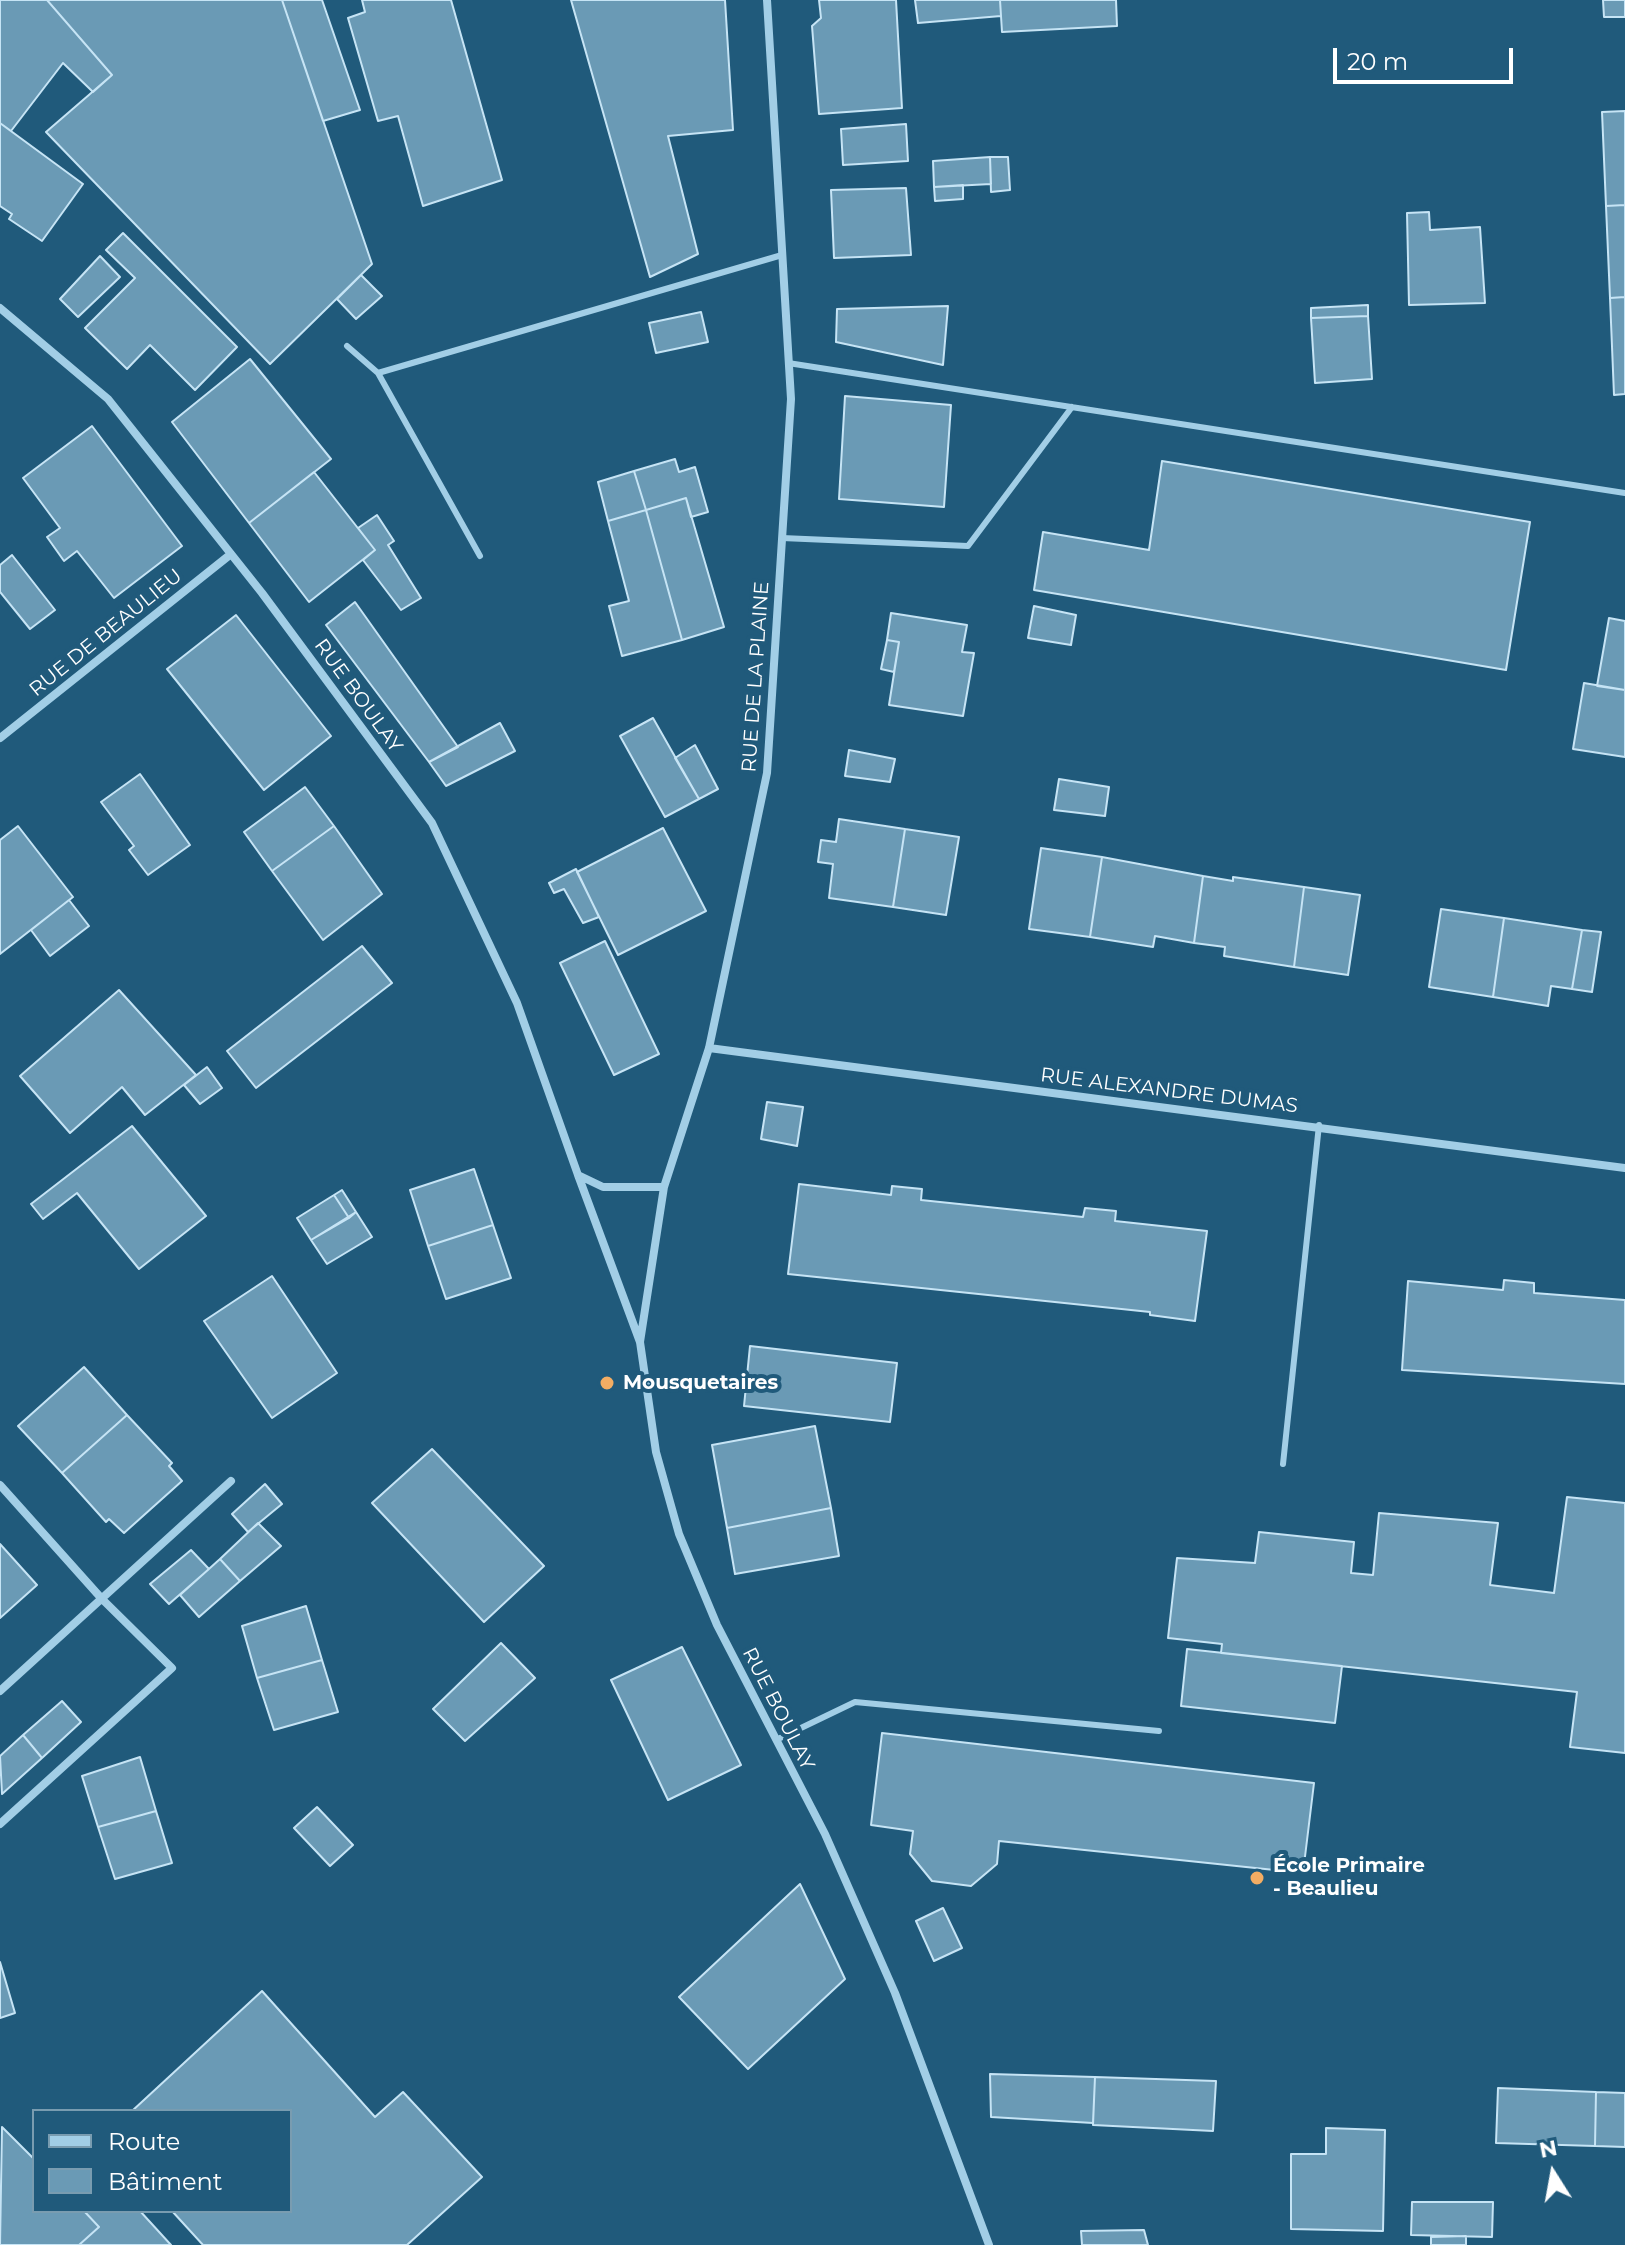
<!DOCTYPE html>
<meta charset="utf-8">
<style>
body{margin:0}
#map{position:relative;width:1625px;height:2245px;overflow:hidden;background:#205a7b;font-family:Montserrat,sans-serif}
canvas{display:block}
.legend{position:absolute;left:32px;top:2109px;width:260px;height:104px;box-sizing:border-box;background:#205a7b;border:2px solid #799cb0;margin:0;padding:10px 14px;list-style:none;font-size:24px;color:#fff}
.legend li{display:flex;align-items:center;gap:16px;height:40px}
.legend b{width:40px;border:2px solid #799cb0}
.north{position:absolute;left:1513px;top:2133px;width:80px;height:80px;-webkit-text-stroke:6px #205a7b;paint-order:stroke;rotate:349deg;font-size:22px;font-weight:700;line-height:32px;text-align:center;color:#fff}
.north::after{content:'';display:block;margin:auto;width:28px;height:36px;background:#fff;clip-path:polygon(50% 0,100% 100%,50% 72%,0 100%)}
.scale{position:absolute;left:1333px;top:48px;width:180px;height:36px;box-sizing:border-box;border:4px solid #fff;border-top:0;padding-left:10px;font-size:24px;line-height:28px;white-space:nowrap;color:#fff;-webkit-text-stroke:6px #205a7b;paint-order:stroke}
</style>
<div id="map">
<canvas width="1625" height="2245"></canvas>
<ul class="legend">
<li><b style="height:10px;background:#a2cee6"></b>Route</li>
<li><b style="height:22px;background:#6a9ab5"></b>Bâtiment</li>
</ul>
<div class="north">N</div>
<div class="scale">20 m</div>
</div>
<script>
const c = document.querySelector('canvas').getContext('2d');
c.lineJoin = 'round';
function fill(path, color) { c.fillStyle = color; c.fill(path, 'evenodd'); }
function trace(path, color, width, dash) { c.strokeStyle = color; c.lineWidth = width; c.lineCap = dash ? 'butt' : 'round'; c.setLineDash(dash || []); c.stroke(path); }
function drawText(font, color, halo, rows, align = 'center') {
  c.font = font + ' Montserrat,sans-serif'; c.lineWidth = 8; c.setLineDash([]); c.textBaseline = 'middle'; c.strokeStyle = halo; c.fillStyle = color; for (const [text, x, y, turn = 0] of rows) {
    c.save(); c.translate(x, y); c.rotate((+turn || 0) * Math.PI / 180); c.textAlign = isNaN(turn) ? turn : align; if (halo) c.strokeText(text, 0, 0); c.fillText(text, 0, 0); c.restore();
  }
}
const building = new Path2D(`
 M 0,0 L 47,0 L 112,75 L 93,92 L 63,63 L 11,131 L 0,123 Z
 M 47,0 L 282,0 L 372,264 L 270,364 L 46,132 L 112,75 Z
 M 282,0 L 322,0 L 360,110 L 323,121 Z
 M 362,0 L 451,0 L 502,180 L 423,206 L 398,116 L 378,121 L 348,18 L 365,12 Z
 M 571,0 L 725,0 L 733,130 L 668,136 L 698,254 L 650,277 Z
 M 819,0 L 896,0 L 902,108 L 819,114 L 812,26 L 821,18 Z
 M 915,0 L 1000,0 L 1001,16 L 918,23 Z
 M 1000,0 L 1116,0 L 1117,26 L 1002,32 Z
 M 1603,0 L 1625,0 L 1625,17 L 1604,17 Z
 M 1625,111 L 1625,205 L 1606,206 L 1602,112 Z
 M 0,123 L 83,184 L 42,241 L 9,219 L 12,214 L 0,206 Z
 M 906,124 L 908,161 L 843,165 L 841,129 Z
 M 990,157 L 991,184 L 934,187 L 933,161 Z
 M 990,157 L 1008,157 L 1010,190 L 991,192 Z
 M 963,185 L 963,199 L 935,201 L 934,187 Z
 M 906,188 L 911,255 L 834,258 L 831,190 Z
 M 1625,205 L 1625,297 L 1610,298 L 1606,206 Z
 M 1429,212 L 1430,230 L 1480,227 L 1485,303 L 1409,305 L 1407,213 Z
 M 123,233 L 237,347 L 195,390 L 150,345 L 127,369 L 85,328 L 135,278 L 106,250 Z
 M 100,256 L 120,277 L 78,317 L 60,299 Z
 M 361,275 L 382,296 L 356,319 L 337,299 Z
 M 1625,297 L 1625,394 L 1614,395 L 1610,298 Z
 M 1368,305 L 1368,316 L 1311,318 L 1311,308 Z
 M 948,306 L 943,365 L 836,342 L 837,309 Z
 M 701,312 L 708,342 L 656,353 L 649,323 Z
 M 1368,316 L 1372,379 L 1315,383 L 1311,318 Z
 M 250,359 L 331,459 L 249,523 L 172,422 Z
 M 845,396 L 951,405 L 944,507 L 839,499 Z
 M 92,426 L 182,546 L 114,598 L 77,551 L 64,561 L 47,537 L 60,528 L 23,478 Z
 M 675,459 L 679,472 L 695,467 L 708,512 L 691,517 L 686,498 L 646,510 L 634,471 Z
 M 1162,461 L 1530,522 L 1506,670 L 1034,590 L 1043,532 L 1149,550 Z
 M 634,471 L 646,510 L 608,521 L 598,482 Z
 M 314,472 L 375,550 L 309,602 L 249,523 Z
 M 686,498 L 724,627 L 682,640 L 646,510 Z
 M 646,510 L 682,640 L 622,656 L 609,606 L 629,601 L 608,521 Z
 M 377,515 L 394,541 L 388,545 L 421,598 L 401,610 L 363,560 L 375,550 L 358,528 Z
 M 12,555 L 55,610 L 30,629 L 0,592 L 0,565 Z
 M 355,602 L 458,747 L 429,762 L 326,625 Z
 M 1034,606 L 1076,615 L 1071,645 L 1028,638 Z
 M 891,613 L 967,625 L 962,652 L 974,653 L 963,716 L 889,705 L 899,642 L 887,640 Z
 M 236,615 L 331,736 L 264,790 L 167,669 Z
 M 1609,618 L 1625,621 L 1625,690 L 1597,686 Z
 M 887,640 L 899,642 L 894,672 L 881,669 Z
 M 1584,683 L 1625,690 L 1625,757 L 1573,749 Z
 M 653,718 L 699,799 L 665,817 L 620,736 Z
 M 500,723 L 515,751 L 446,786 L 429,762 Z
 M 695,745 L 718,789 L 699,799 L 675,758 Z
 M 849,750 L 895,759 L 890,782 L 845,776 Z
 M 140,774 L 190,845 L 148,875 L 129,850 L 134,846 L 101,802 Z
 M 1059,779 L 1109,787 L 1105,816 L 1054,810 Z
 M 305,787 L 334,826 L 272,871 L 244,832 Z
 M 839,819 L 905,829 L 893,907 L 829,898 L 833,864 L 818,862 L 821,840 L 836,842 Z
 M 18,826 L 73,897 L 0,954 L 0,840 Z
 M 334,826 L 382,894 L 323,940 L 272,871 Z
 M 663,828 L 706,911 L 618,955 L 577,872 Z
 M 905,829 L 959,837 L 946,915 L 893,907 Z
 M 1041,848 L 1102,857 L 1090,937 L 1029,929 Z
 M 1102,857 L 1203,876 L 1194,943 L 1155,936 L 1153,947 L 1090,937 Z
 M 576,869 L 599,917 L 583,923 L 564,889 L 554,893 L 549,883 Z
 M 1203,876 L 1233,881 L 1233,877 L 1304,887 L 1294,967 L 1224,956 L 1225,947 L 1194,943 Z
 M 1304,887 L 1360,895 L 1348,975 L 1294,967 Z
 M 69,900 L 89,926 L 50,956 L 31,930 Z
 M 1441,909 L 1504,918 L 1493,997 L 1429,987 Z
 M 1504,918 L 1582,930 L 1572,989 L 1551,986 L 1548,1006 L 1493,997 Z
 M 1582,930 L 1601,932 L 1592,992 L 1572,989 Z
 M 605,941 L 659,1054 L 614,1075 L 560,963 Z
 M 362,946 L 392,983 L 256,1088 L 227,1051 Z
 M 119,990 L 196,1075 L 145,1115 L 122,1087 L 70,1133 L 20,1076 Z
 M 207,1067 L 222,1088 L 200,1104 L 184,1085 Z
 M 767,1102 L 803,1107 L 797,1146 L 761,1139 Z
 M 132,1126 L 206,1216 L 139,1269 L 77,1193 L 43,1219 L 31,1204 Z
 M 474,1169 L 493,1225 L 428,1246 L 410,1190 Z
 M 799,1184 L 891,1195 L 892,1186 L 922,1189 L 921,1200 L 1083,1217 L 1085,1208 L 1116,1211 L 1115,1221 L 1207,1231 L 1195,1321 L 1150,1315 L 1150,1312 L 788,1274 Z
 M 342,1190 L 356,1212 L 349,1218 L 334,1195 Z
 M 334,1195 L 349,1218 L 311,1240 L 297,1218 Z
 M 356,1212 L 372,1237 L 327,1264 L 311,1240 Z
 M 493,1225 L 511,1278 L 446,1299 L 428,1246 Z
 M 272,1276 L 337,1373 L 272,1418 L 204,1321 Z
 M 1504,1280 L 1534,1283 L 1534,1293 L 1625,1300 L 1625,1384 L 1402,1370 L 1408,1281 L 1503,1290 Z
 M 750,1346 L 897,1363 L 890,1422 L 744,1406 Z
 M 84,1367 L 127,1415 L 62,1473 L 18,1426 Z
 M 127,1415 L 172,1463 L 169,1466 L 182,1481 L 124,1533 L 109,1519 L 106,1522 L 62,1473 Z
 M 815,1426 L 831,1508 L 727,1528 L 712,1445 Z
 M 432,1449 L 544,1566 L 484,1622 L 372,1503 Z
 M 265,1484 L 282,1504 L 248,1532 L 232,1514 Z
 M 1567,1497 L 1625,1503 L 1625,1753 L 1570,1747 L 1577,1692 L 1221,1653 L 1222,1644 L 1168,1638 L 1177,1558 L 1255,1563 L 1259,1532 L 1354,1542 L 1351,1573 L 1373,1575 L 1379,1513 L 1498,1523 L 1490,1585 L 1554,1593 Z
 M 831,1508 L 839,1556 L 735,1574 L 727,1528 Z
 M 258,1523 L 281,1546 L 240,1581 L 220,1559 Z
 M 0,1544 L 37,1585 L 0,1618 Z
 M 191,1550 L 209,1569 L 169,1604 L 150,1584 Z
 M 220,1559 L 240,1581 L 199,1617 L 180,1595 Z
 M 306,1606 L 322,1660 L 257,1678 L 242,1626 Z
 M 501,1643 L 535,1678 L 465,1741 L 433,1709 Z
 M 682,1647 L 741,1765 L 668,1800 L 611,1680 Z
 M 1187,1649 L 1342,1666 L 1335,1723 L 1181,1706 Z
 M 322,1660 L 338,1712 L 274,1730 L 257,1678 Z
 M 62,1701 L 81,1722 L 42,1758 L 23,1735 Z
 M 882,1733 L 1314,1783 L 1303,1873 L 999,1841 L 997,1864 L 971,1886 L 932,1881 L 910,1854 L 913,1831 L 871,1825 Z
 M 23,1735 L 42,1758 L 2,1794 L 0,1756 Z
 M 140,1757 L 156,1811 L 98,1827 L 82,1776 Z
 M 317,1807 L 353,1845 L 330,1866 L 294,1828 Z
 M 156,1811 L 172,1863 L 115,1879 L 98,1827 Z
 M 800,1884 L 845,1979 L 748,2069 L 679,1997 Z
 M 943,1908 L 962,1948 L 934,1961 L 916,1921 Z
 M 0,1962 L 15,2013 L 0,2018 Z
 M 262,1991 L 375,2117 L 403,2092 L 482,2177 L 407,2245 L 203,2245 L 172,2211 L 290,2211 L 290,2111 L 132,2111 Z
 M 990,2074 L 1095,2077 L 1093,2123 L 991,2117 Z
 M 1095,2077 L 1216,2081 L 1213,2131 L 1093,2125 Z
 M 1498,2088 L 1596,2092 L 1595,2146 L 1496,2143 Z
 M 1596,2092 L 1625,2093 L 1625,2147 L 1595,2146 Z
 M 2,2127 L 34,2159 L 34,2211 L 84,2211 L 99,2227 L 79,2245 L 0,2245 Z
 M 1326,2128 L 1385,2130 L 1383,2231 L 1291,2229 L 1291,2154 L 1326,2154 Z
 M 1412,2202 L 1493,2202 L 1492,2237 L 1411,2235 Z
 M 84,2211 L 140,2211 L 171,2245 L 79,2245 L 99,2227 Z
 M 1144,2230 L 1148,2245 L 1082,2245 L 1081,2231 Z
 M 1466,2236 L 1466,2245 L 1431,2245 L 1431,2237 Z`);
fill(building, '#6a9ab5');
trace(building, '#c6e4f5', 2);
trace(new Path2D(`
 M 347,346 L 378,373 L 480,556
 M 788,363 L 1625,493
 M 378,373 L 782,255
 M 782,538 L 968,546 L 1072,407
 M 1283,1464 L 1319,1125
 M 776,1740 L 855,1702 L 1159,1731`), '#a2cee6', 6);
trace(new Path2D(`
 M 0,308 L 108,399 L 262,593 L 432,823 L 517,1003 L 578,1175 L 603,1187 L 664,1187
 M 0,738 L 231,554
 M 709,1048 L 1625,1168
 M 578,1175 L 640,1342 L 656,1452 L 679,1534 L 717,1625 L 825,1834 L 895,1993 L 989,2245
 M 640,1342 L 664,1187 L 709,1048 L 767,773 L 791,399 L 767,0
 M 0,1485 L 102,1599 L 172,1668 L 0,1824
 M 0,1691 L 231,1481`), '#a2cee6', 8);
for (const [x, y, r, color] of [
 [607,1383,8,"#f3ad63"],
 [1257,1878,8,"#f3ad63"]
]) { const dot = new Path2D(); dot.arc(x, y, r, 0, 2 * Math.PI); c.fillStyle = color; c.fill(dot); trace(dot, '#205a7b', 3); }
drawText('20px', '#fff', '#205a7b', [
 ["RUE DE BEAULIEU",106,633,-39],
 ["RUE DE LA PLAINE",756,677,-86],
 ["RUE BOULAY",358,696,54],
 ["RUE ALEXANDRE DUMAS",1169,1091,7],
 ["RUE BOULAY",778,1709,63]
]);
drawText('bold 20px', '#fff', '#205a7b', [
 ["Mousquetaires",623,1383],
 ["École Primaire",1273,1866],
 ["- Beaulieu",1273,1889]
], 'left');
</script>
